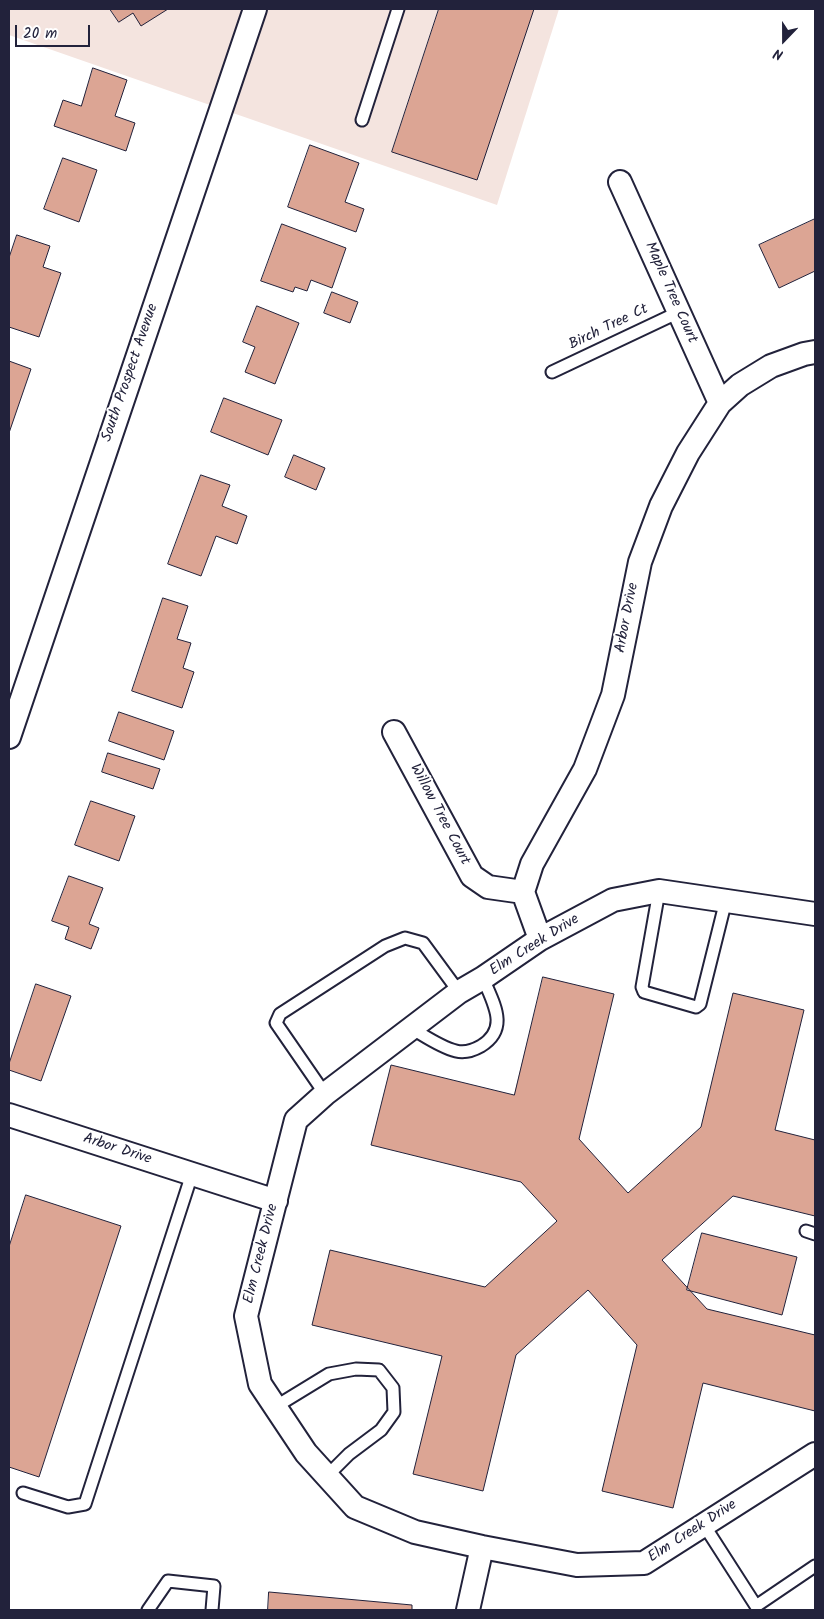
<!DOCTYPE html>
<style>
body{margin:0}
#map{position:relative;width:824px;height:1619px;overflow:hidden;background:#fff;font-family:Kalam,sans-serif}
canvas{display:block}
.frame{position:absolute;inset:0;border:10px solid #22223b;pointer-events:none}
.north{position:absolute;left:759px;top:15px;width:50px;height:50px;-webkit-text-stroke:4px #fff;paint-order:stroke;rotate:202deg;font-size:14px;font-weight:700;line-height:20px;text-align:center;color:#22223b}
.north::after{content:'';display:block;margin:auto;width:18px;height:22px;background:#22223b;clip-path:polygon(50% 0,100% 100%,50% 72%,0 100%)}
.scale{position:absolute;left:15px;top:25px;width:75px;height:22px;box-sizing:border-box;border:2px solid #22223b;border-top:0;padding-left:6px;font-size:15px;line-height:18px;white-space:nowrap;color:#22223b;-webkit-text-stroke:4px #fff;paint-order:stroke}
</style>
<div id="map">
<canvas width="824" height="1619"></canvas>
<div class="frame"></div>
<div class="north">N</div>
<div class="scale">20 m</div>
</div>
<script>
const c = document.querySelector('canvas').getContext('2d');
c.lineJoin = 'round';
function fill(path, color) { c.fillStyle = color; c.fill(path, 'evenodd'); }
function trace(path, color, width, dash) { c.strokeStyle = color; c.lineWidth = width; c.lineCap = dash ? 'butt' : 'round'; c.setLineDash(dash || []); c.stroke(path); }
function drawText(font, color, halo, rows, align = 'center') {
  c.font = font + ' Kalam,sans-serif'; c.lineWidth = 4; c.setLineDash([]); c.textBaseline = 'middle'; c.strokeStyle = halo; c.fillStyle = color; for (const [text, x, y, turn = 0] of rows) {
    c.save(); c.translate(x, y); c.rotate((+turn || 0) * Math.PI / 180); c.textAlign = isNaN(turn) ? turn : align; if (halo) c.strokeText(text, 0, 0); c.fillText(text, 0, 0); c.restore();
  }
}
fill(new Path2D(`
 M 9,9 L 559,9 L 497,205 L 9,35 Z`), '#f4e4df');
const building = new Path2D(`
 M 110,9 L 168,9 L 141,26 L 133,13 L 119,22 Z
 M 439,9 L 534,9 L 477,180 L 392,152 Z
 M 93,68 L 127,80 L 115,116 L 135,123 L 126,151 L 54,126 L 63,100 L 81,106 Z
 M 310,145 L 359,163 L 345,202 L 364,209 L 356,232 L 288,207 Z
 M 63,158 L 97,170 L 79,222 L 44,209 Z
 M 815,219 L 815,271 L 779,288 L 759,245 Z
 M 282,224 L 346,248 L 332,288 L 311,280 L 307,291 L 295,287 L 293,292 L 261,281 Z
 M 17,235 L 50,246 L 43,267 L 61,273 L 39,337 L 9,327 L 9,258 Z
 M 332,292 L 358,302 L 350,323 L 324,313 Z
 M 257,306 L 299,323 L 275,384 L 245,372 L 255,347 L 243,342 Z
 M 9,361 L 31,369 L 9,433 Z
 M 224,398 L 282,420 L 268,455 L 211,432 Z
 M 294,455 L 325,468 L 316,490 L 285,477 Z
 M 201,475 L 230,485 L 222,506 L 247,516 L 237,544 L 216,536 L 201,576 L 168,564 Z
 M 163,598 L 188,606 L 177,639 L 191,643 L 183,668 L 194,672 L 182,708 L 132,691 Z
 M 119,712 L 174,731 L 164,760 L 109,741 Z
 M 108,753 L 160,769 L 153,789 L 102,772 Z
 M 91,801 L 135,816 L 119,861 L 75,845 Z
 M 69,876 L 103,888 L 89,924 L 99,928 L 91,949 L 65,939 L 69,927 L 52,921 Z
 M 543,977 L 614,994 L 579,1139 L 628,1193 L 701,1127 L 733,993 L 804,1010 L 775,1130 L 815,1140 L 815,1216 L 733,1196 L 662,1260 L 707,1309 L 815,1335 L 815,1411 L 703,1383 L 673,1508 L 602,1491 L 637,1345 L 588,1290 L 516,1355 L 483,1491 L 413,1474 L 442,1356 L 312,1325 L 330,1250 L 485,1287 L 557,1221 L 521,1182 L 371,1145 L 391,1065 L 514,1095 Z
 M 36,984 L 71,996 L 41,1081 L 9,1070 L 9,1064 Z
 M 26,1195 L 121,1226 L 39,1477 L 9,1467 L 9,1247 Z
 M 702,1233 L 797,1257 L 782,1315 L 687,1290 Z
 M 269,1592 L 412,1605 L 412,1610 L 268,1610 Z`);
fill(building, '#dca594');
trace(building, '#22223b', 1);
const lane = new Path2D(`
 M 362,120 L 398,9
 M 552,372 L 679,312
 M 659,891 L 642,987 L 644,992 L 696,1007 L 700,1004 L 726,900
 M 411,1028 C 425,1036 440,1047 456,1051 C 464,1053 474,1050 481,1046 C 510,1028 493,1003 483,978
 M 325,1094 L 276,1023 L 280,1014 L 385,946 L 405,938 L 423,943 L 459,992
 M 806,1231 L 815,1234
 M 275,1407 L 329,1374 L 356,1369 L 379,1370 L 393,1388 L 394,1412 L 381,1430 L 349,1454 L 327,1476
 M 23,1493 L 68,1507 L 85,1504 L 192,1174
 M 704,1525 L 756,1606 L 815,1566
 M 148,1610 L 168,1581 L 214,1586 L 212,1610`);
const street = new Path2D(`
 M 620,182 L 720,403
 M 394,732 L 472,876 L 488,887 L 523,892
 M 9,737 L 255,9
 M 815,914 L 659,891 L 613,900 L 540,939 L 483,978 L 459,992 L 325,1094 L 296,1120 L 246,1316 L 260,1384 L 306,1453 L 355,1507 L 415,1532 L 482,1547 L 577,1565 L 644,1563 L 815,1454
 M 540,939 L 523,892 L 532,864 L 585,769 L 613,695 L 640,562 L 661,506 L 688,453 L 720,403 L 740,385 L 771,366 L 804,354 L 815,352
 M 9,1115 L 276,1201
 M 468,1610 L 482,1547`);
trace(lane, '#22223b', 15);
trace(street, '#22223b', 26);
trace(lane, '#fff', 11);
trace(street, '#fff', 22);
drawText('15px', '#22223b', '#fff', [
 ["Maple Tree Court",670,293,66],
 ["Birch Tree Ct",609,328,-26],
 ["South Prospect Avenue",131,373,-71],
 ["Arbor Drive",628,618,-79],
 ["Willow Tree Court",439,815,62],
 ["Elm Creek Drive",535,946,-32],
 ["Arbor Drive",117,1150,18],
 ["Elm Creek Drive",262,1254,-76],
 ["Elm Creek Drive",693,1532,-33]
]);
</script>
